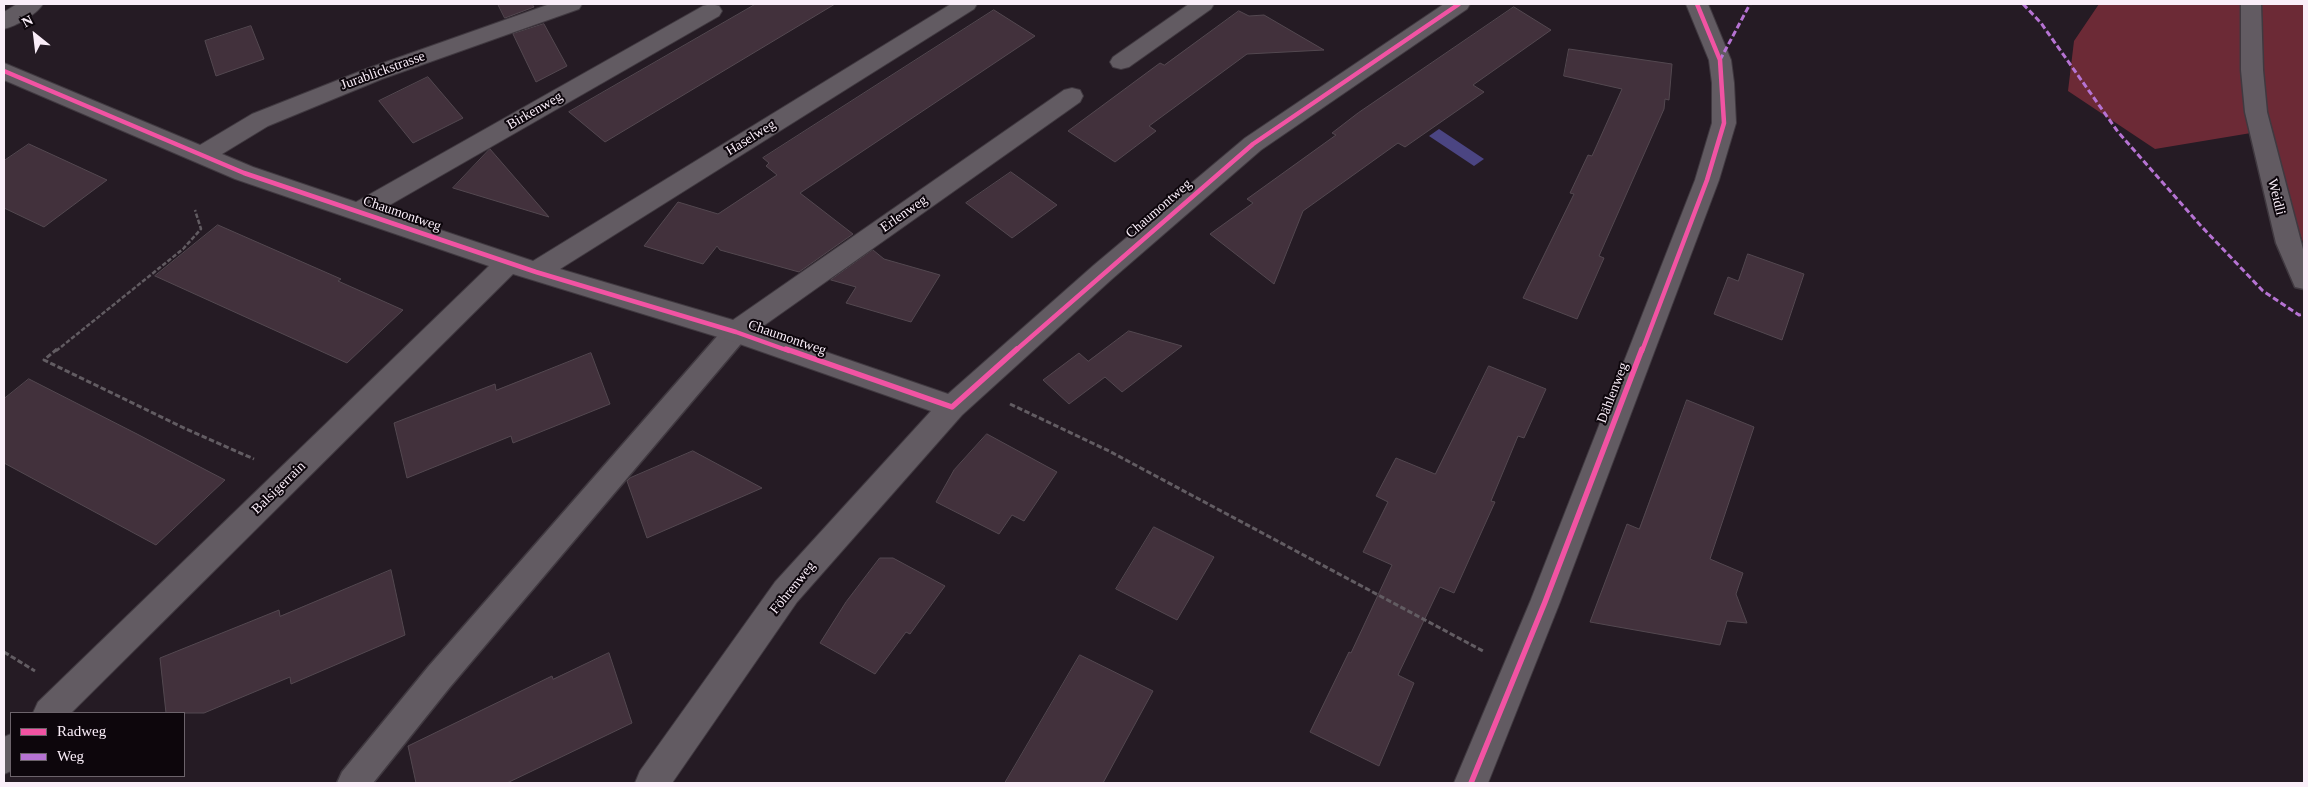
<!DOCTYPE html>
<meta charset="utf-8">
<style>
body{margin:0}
#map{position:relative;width:2308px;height:787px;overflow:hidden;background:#251b24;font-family:Georgia,serif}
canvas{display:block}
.frame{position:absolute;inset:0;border:5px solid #faeef9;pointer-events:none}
.legend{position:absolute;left:10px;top:712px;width:175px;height:65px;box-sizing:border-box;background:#0d060c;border:1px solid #6c636b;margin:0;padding:6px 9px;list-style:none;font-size:15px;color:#faeef9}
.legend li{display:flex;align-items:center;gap:10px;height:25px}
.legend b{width:25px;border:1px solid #6c636b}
.north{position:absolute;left:10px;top:10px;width:50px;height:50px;-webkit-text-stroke:4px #0d060c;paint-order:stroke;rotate:331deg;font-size:14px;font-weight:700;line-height:20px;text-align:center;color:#faeef9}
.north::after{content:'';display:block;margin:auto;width:18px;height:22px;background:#faeef9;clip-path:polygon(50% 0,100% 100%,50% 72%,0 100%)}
</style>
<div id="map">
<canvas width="2308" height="787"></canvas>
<div class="frame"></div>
<ul class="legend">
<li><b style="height:6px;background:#f153a3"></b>Radweg</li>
<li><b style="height:6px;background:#b673d3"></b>Weg</li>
</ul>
<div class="north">N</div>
</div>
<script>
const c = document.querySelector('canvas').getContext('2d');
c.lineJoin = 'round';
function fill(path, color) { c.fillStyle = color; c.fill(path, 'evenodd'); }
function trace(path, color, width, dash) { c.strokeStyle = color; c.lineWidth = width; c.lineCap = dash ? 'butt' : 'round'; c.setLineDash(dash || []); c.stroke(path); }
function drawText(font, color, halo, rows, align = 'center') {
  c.font = font + ' Georgia,serif'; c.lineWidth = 4; c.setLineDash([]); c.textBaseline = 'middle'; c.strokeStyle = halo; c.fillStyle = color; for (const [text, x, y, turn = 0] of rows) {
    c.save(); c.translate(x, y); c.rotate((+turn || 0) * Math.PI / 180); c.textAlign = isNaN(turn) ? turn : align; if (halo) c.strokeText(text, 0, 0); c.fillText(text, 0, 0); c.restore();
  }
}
fill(new Path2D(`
 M 2099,4 L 2304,4 L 2304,245 L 2263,131 L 2155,149 L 2068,91 L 2074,41 Z`), '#6c2a36');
fill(new Path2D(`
 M 1439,129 L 1484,159 L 1474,166 L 1429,136 Z`), '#4b4582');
const building = new Path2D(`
 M 498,4 L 532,4 L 534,7 L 505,18 Z
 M 756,4 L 835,4 L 605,142 L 569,112 Z
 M 1514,7 L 1551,30 L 1473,85 L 1484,92 L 1405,147 L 1398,143 L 1303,211 L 1274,284 L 1210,234 L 1253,203 L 1247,199 L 1336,135 L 1332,133 L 1358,113 Z
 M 994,10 L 1035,36 L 800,193 L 853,234 L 799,272 L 720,250 L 717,246 L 703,264 L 644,246 L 678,202 L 718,214 L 777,175 L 766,166 L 769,163 L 763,158 Z
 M 1239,11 L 1249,16 L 1264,15 L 1324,50 L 1247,54 L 1149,126 L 1156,131 L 1115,162 L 1068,131 L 1160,63 L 1164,65 Z
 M 544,24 L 567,66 L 536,82 L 513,34 Z
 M 251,26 L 264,59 L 216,76 L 205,41 Z
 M 1569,49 L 1672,64 L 1669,100 L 1665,99 L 1664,109 L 1599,256 L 1604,258 L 1577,319 L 1523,298 L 1574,194 L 1570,193 L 1588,155 L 1592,156 L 1622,89 L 1564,76 Z
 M 428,77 L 463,118 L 413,143 L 379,101 Z
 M 29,144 L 66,161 L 107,180 L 44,227 L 4,208 L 4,161 Z
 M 490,149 L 549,217 L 453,188 Z
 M 1011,172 L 1057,205 L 1012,238 L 966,203 Z
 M 218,225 L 341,279 L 338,281 L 403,310 L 347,363 L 155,276 Z
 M 873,250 L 884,259 L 940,275 L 911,322 L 846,303 L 856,287 L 831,280 Z
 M 1748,254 L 1804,274 L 1782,340 L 1714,314 L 1728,277 L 1738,281 Z
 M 1129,331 L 1182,346 L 1122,392 L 1105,377 L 1069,404 L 1043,380 L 1079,353 L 1088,361 Z
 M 591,353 L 610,404 L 513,443 L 511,436 L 407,478 L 394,423 L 495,384 L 496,390 Z
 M 1489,366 L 1546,389 L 1524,438 L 1518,436 L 1491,501 L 1495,502 L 1454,593 L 1440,587 L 1398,675 L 1414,683 L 1379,766 L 1310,732 L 1349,652 L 1351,653 L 1392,565 L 1363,552 L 1388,502 L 1376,496 L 1396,458 L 1435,474 Z
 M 29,379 L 137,434 L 225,480 L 156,545 L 4,463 L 4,399 Z
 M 1687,400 L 1754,427 L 1710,559 L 1743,573 L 1736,594 L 1747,623 L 1727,621 L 1720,645 L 1590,622 L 1627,524 L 1639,529 Z
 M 987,434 L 1057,472 L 1024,521 L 1012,515 L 999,534 L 936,502 L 954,470 Z
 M 693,451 L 762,488 L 647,538 L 627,481 L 630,478 Z
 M 1154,527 L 1214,557 L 1177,620 L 1116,589 Z
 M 880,558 L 893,558 L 945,586 L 910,634 L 906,632 L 875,674 L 820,643 L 846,602 Z
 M 391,570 L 405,635 L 291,684 L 290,677 L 204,713 L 166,713 L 160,658 L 279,610 L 280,616 Z
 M 609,653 L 632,723 L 507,783 L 416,783 L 408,746 L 552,676 L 553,679 Z
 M 1080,655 L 1153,691 L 1103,783 L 1005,783 Z`);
fill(building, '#42313c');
trace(building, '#534850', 1);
const lane = new Path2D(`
 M 2241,4 L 2261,4 L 2263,70 L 2267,112 L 2304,253 L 2304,289 L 2295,287 L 2276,243 L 2245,112 L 2241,70 Z
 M 736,322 L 745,325 L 749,332 L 745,339 L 450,687 L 373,783 L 337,783 L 342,772 L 428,667 L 727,325 Z`);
const street = new Path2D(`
 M 17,4 L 43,4 C 36,15 16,26 4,29 L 4,12 Z
 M 550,4 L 582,4 L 579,9 L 382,79 L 268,126 L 222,154 L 253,167 L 356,202 L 703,6 L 711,4 L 719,6 L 722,11 L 719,16 L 381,210 L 533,261 L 951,4 L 977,4 L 974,9 L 560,269 L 733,320 L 1064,90 L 1072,88 L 1080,90 L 1083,96 L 1080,102 L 759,329 L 948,394 L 1094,265 L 1245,138 L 1444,4 L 1470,4 L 1467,9 L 1261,150 L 1112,279 L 962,415 L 797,602 L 672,783 L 635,783 L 640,771 L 775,582 L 931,411 L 731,341 L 513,274 L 71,713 L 33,713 L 38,702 L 489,266 L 235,179 L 4,80 L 4,63 L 200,145 L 252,114 L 366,69 Z
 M 1189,4 L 1214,4 L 1211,9 L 1129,67 L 1121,69 L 1113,67 L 1110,62 L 1113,57 Z
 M 1686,4 L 1708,4 L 1731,60 L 1734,83 L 1736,123 L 1719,180 L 1560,602 L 1488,783 L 1454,783 L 1530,602 L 1695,180 L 1712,123 L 1712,83 L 1709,60 Z
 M 11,734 L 11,771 L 4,774 L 4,737 Z`);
trace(lane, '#403940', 3);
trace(street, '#403940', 2);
trace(new Path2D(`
 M 56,351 L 183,249 L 201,229 L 195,210`), '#625c62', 2.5, [4.5, 2]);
trace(new Path2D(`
 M 57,349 L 44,360 L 186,429 L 254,459
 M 1010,404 L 1109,451 L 1483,651
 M 4,652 L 35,671`), '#625c62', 3, [5.5, 2.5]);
fill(lane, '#625b62');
fill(street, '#625b62');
trace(new Path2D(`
 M 2023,4 L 2041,23 L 2118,132 L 2201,226 L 2263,291 L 2299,315 L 2304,314
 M 1720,60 L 1750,4`), '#b673d3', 3, [6, 3]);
trace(new Path2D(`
 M 4,71 L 244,173 L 536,272 L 736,332 L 789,351
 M 1015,351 L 1253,144 L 1459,4
 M 1642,351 L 1707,180 L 1724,123 L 1720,60 L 1697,4`), '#f153a3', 4.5);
trace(new Path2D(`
 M 786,349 L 952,407 L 1017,349
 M 1471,783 L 1545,602 L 1642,349`), '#f153a3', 5.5);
drawText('14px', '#faeef9', '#0d060c', [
 ["Jurablickstrasse",383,71,-20],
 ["Birkenweg",535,111,-30],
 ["Haselweg",751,138,-32],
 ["Weidli",2276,197,76],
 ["Chaumontweg",1159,209,-41],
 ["Chaumontweg",402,214,19],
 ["Erlenweg",904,214,-35],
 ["Chaumontweg",787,338,19],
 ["Dählenweg",1613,393,-69],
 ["Balsigerrain",279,488,-44],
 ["Föhrenweg",793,588,-51]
]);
</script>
